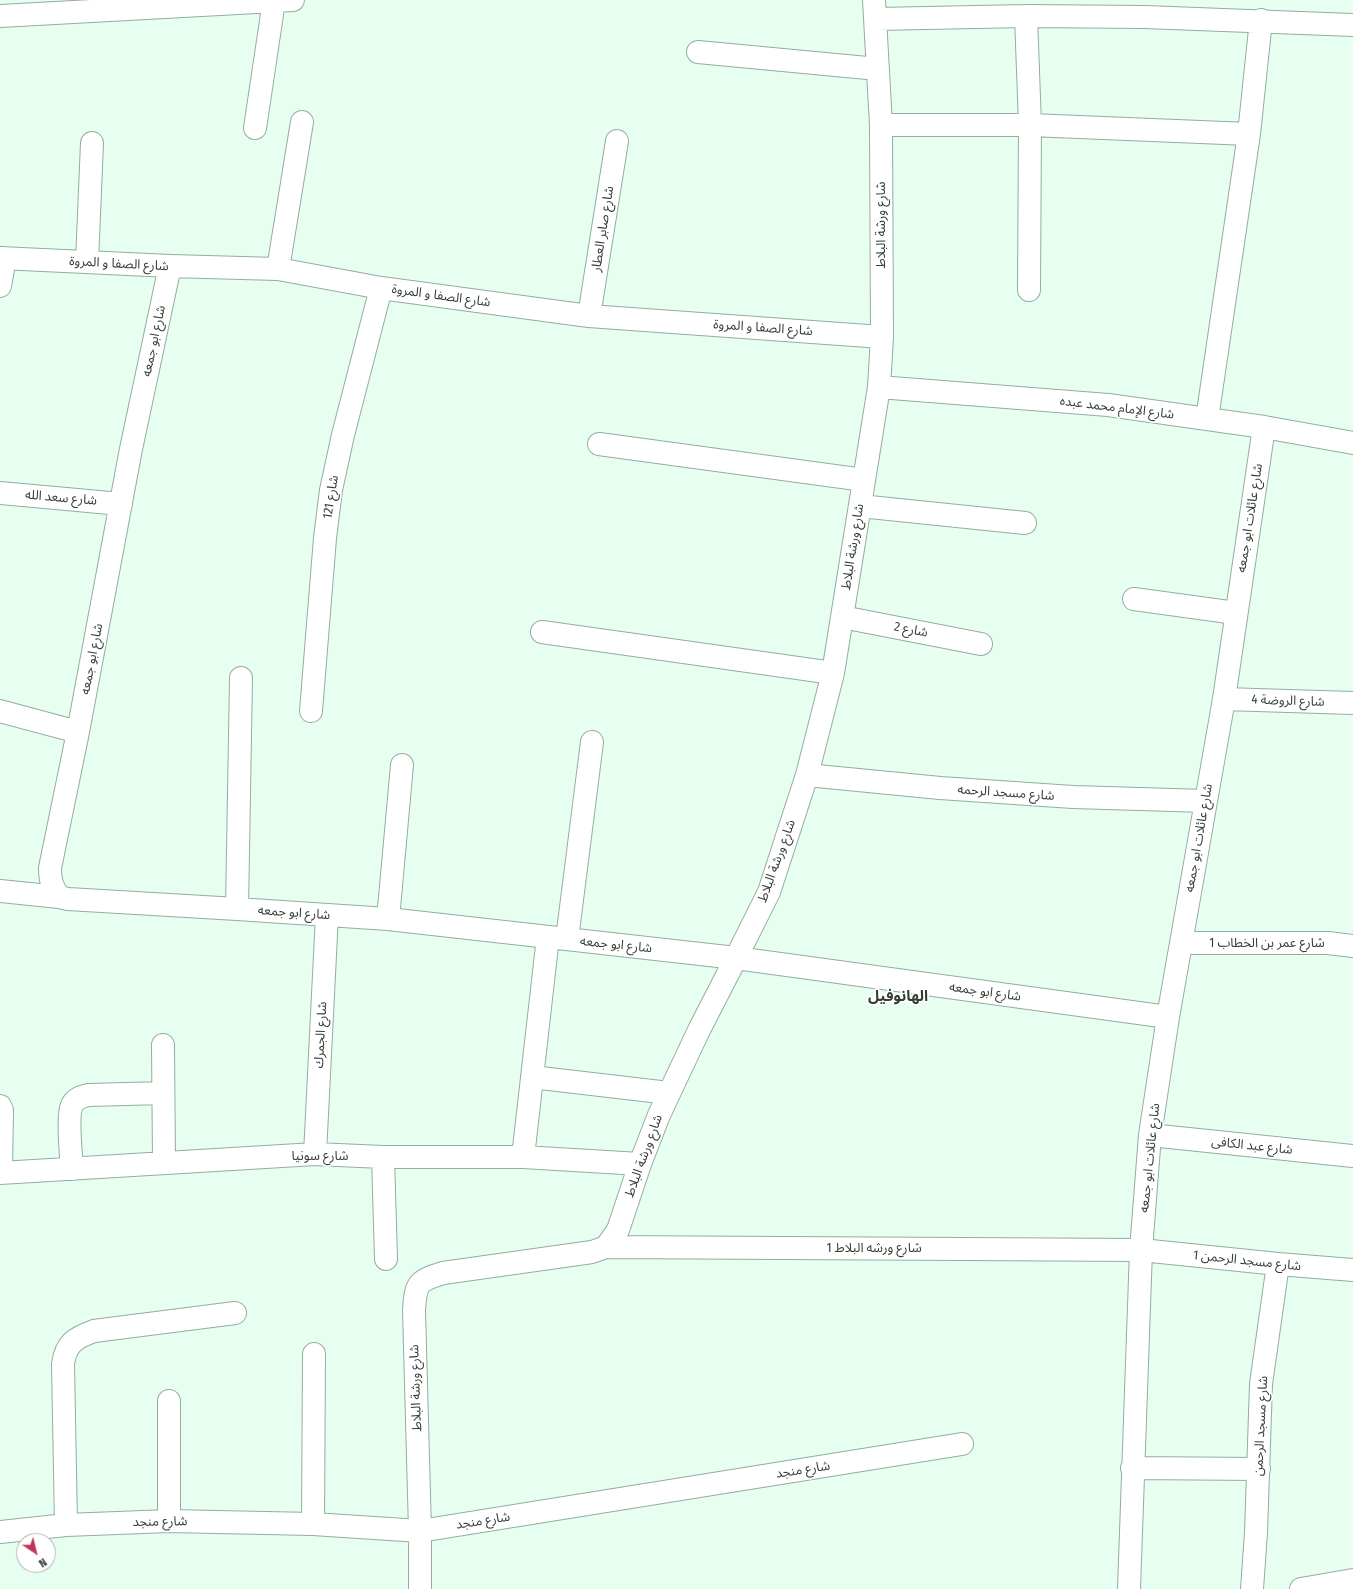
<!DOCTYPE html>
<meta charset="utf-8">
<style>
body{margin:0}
#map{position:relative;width:1353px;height:1589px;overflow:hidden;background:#e6fff0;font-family:"Fira Sans Condensed",sans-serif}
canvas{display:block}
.north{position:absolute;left:16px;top:1533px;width:40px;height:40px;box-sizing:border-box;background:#fff;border:1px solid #aeb2af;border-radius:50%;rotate:145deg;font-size:11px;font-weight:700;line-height:16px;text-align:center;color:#343e38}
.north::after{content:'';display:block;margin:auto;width:14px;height:18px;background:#c4355c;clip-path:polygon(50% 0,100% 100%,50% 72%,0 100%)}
</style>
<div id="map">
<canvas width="1353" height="1589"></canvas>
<div class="north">N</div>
</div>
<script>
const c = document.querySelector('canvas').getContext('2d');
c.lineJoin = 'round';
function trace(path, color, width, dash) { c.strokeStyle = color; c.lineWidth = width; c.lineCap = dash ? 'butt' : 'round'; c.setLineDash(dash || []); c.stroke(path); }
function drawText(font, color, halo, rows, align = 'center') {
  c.font = font + ' "Fira Sans Condensed","Noto Sans Arabic",sans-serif'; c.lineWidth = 3.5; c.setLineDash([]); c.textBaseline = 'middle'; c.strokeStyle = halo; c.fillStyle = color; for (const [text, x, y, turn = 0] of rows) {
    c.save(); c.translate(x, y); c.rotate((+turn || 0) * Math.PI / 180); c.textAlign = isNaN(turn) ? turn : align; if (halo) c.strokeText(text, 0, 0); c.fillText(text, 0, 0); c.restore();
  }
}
const minor = new Path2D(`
 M 0,16 L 293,0
 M 1026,16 L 1030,125 L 1029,290
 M 876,19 L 1026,16 L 1145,17 L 1353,25
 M 698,52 L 878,69
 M 881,125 L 1030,125 L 1249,134
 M 255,128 L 274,1
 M 0,258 L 170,266 L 278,269 L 381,288 L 589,316 L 882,337
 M 87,262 L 92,143
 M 170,266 L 131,449 L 78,732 L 50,868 C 50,880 52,887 59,897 L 68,899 L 237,909 L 388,919 L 736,958 L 1168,1017
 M 278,269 L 302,122
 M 0,286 L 5,258
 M 589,316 L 617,141
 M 879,387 L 1108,405 L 1264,427 L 1353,443
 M 1207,419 L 1249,134 L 1261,20
 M 599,444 L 864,480
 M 0,493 L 121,504
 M 860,506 L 1025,523
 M 1134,599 L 1236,613
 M 842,617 L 981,644
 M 542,632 L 833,673
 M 1224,699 L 1353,703
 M 0,711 L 78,732
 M 311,711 L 325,538 L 331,490 L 343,435 L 381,288
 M 807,775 L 940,788 L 1073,797 L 1206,801
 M 0,891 L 59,897
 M 237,909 L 241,678
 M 388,919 L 402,765
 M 567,939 L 592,742
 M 1181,943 L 1328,943 L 1353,946
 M 163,1045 L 164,1163
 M 532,1077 L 669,1093
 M 0,1106 L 2,1110 L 1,1173
 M 1150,1135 L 1353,1156
 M 315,1154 L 327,915
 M 383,1157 L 386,1259
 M 523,1157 L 548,937
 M 72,1169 C 71,1156 67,1115 72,1105 C 76,1098 81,1097 88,1095 L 163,1093
 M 0,1173 L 315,1154 L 383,1157 L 523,1157 L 640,1164
 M 606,1247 L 1141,1250 L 1278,1264 L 1353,1270
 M 169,1401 L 169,1521
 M 1132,1468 L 1259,1469
 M 313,1524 L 314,1354
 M 66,1525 L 63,1364 C 66,1343 75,1338 94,1331 L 235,1313
 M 0,1532 L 66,1525 L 169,1521 L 313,1524 L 420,1531 L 962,1444
 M 420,1589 L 420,1531 L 414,1310 C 416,1282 418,1281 443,1273 L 592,1252 L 606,1247 L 618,1230 L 640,1164 L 659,1115 L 699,1030 L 736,958 L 769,892 L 807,775 L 833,673 L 879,387 L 882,337 L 881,125 L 874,0
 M 1129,1589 L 1141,1250 L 1150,1135 L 1168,1017 L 1224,699 L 1264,427
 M 1252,1589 L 1256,1533 L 1261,1384 L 1278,1264
 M 1301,1589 L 1353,1580`);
trace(minor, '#95ac9f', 24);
trace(minor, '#fff', 22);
drawText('13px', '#343e38', '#fff', [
 ["شارع ورشة البلاط",881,225,-90],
 ["شارع صابر العطار",603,229,-81],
 ["شارع الصفا و المروة",119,264,3],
 ["شارع الصفا و المروة",441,296,8],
 ["شارع الصفا و المروة",763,328,4],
 ["شارع ابو جمعه",154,341,-78],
 ["شارع الإمام محمد عبده",1117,408,7],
 ["شارع 121",331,497,-81],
 ["شارع سعد الله",61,498,5],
 ["شارع عائلات ابو جمعه",1250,518,-81],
 ["شارع ورشة البلاط",853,547,-81],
 ["شارع 2",911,630,11],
 ["شارع ابو جمعه",92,659,-79],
 ["شارع الروضة 4",1288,701,2],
 ["شارع مسجد الرحمه",1006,793,4],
 ["شارع عائلات ابو جمعه",1199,838,-80],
 ["شارع ورشة البلاط",777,861,-70],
 ["شارع ابو جمعه",294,913,4],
 ["شارع عمر بن الخطاب 1",1267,943],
 ["شارع ابو جمعه",616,945,6],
 ["شارع ابو جمعه",985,992,8],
 ["شارع الجمرك",321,1035,-87],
 ["شارع عبد الكافى",1252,1146,6],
 ["شارع سونيا",320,1156],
 ["شارع ورشة البلاط",644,1156,-70],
 ["شارع عائلات ابو جمعه",1150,1158,-84],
 ["شارع ورشه البلاط 1",874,1248],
 ["شارع مسجد الرحمن 1",1247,1261,6],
 ["شارع ورشة البلاط",416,1388,-92],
 ["شارع مسجد الرحمن",1261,1426,-87],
 ["شارع منجد",803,1470,-9],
 ["شارع منجد",483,1521,-9],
 ["شارع منجد",160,1522,-1]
]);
drawText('bold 15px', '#343e38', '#fff', [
 ["الهانوفيل",898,997]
]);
</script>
